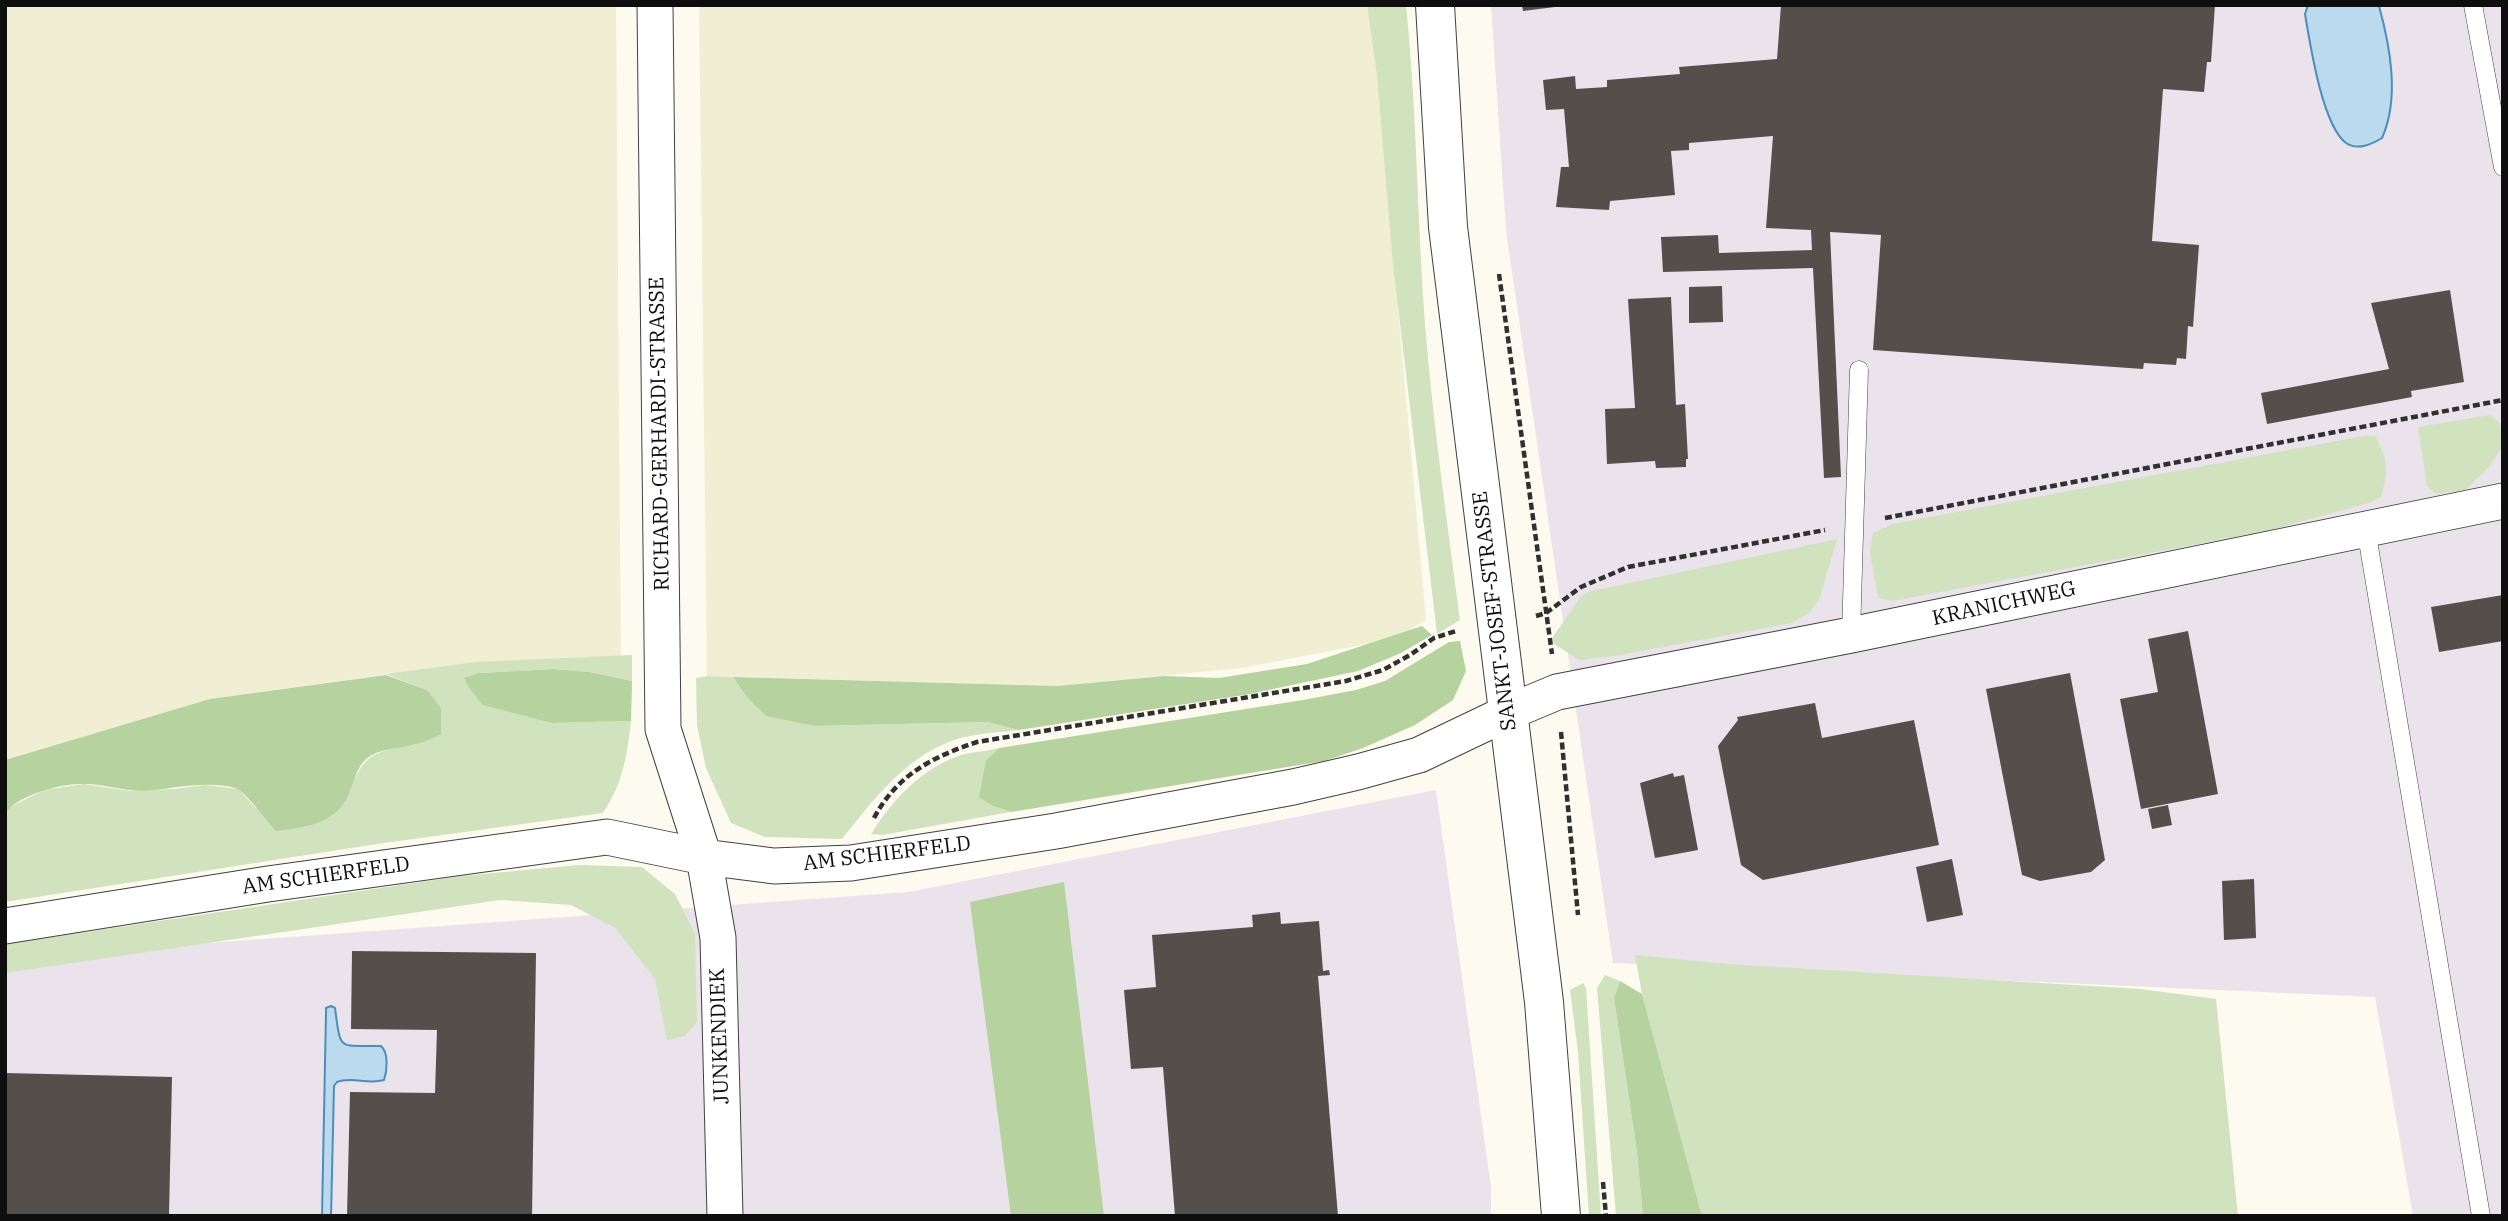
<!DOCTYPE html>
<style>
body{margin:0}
#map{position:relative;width:2508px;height:1221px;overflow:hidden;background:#fdfbf0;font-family:"IBM Plex Serif",serif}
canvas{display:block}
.frame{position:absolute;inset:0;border:7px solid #0e0e0e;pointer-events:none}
</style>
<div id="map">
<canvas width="2508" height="1221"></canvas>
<div class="frame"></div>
</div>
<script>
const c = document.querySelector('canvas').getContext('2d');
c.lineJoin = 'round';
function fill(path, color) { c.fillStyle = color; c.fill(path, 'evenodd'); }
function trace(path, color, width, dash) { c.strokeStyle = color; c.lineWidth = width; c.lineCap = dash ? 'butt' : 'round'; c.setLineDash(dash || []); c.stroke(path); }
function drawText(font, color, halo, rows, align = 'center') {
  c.font = font + ' "IBM Plex Serif",serif'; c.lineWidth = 7; c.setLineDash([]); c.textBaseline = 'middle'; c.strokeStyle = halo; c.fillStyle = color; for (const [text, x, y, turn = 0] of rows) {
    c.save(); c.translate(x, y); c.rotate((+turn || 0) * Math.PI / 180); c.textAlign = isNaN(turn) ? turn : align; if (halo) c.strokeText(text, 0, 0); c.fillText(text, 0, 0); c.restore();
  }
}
fill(new Path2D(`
 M 1491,5 L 2503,5 L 2503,1216 L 2413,1216 L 2375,997 L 1613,963 L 1506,231 Z
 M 1436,790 L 1491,1187 L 1491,1216 L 5,1216 L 5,971 L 167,946 L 908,892 Z`), '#eae3eb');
fill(new Path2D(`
 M 5,5 L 616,5 L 621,665 L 475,662 L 211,699 L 5,760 Z
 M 699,5 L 1367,5 L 1377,76 L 1426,620 L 1393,639 L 1242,668 L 1057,686 L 707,676 Z`), '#f0eed3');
fill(new Path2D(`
 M 1367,5 L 1406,5 C 1417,111 1417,218 1425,324 C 1433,423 1447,521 1460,620 L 1437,634 L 1393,265 L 1377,76 Z
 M 2490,415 L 2500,423 L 2503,446 L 2489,467 L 2465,490 L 2436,494 L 2427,486 L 2418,427 Z
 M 2364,436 L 2375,436 C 2388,460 2389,470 2381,497 L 2369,503 L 2263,532 L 1892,601 L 1878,598 L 1870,552 L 1873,533 L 1892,524 Z
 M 1837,539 L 1819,600 L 1809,613 L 1792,623 L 1615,656 L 1579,660 L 1554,644 L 1552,638 L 1580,598 L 1587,592 Z
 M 632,655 L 632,681 L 590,672 L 556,669 L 479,673 L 524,714 L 552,723 L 631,721 C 627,756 623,783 603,813 L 377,844 L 5,902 L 5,813 L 10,807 L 44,790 L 84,784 L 130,791 L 172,789 L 206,785 L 238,789 L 256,808 L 350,792 C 363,752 377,751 415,745 L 427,690 L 386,674 L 475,662 Z
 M 707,676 L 733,677 L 746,696 L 815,726 L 987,722 L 1019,730 C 1001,732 982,733 965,737 C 910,750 875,798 842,839 L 765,837 L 731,823 L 706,768 L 697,725 L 696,678 Z
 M 999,748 L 986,760 L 993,806 L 1011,812 L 882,835 L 871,834 C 892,800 922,768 961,755 C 973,752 987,751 999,748 Z
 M 579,865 L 642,867 L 675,894 L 695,934 L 697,1022 L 685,1036 L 667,1040 L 655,979 L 615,928 L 571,905 L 500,900 L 5,973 L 5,944 L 461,876 Z
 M 1635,955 L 1728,964 L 2141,989 L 2216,999 L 2238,1216 L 1702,1216 L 1642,994 Z
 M 1605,975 L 1620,981 L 1614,998 L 1637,1152 L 1643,1216 L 1616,1216 L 1597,988 Z
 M 1583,983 L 1586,988 L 1601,1216 L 1589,1216 L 1578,1052 L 1570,990 Z`), '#d1e3be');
fill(new Path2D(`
 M 1422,626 L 1432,635 L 1401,653 L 1358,671 L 1250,694 L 1019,730 L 987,722 L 815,726 L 766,716 L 746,696 L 733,677 L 1057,686 L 1164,676 L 1219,678 L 1307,664 Z
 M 1460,641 L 1466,671 L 1453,700 L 1415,725 L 1363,748 L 1324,761 L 1011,812 L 993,806 L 979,797 L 986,760 L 999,748 L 1303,700 L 1356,690 L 1385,681 L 1449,642 Z
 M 555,669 L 590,672 L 632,681 L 631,721 L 552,723 L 483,705 L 469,688 L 464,678 L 479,673 Z
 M 386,675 L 427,690 L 441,708 L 441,734 C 433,738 425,742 416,744 C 398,750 380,747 365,760 C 357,768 355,779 351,789 C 338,824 308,827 276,831 C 267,821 246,792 235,788 C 206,780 173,789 143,791 C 123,791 104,784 84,784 C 62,783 18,795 5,813 L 5,760 L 210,699 Z
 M 1064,882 L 1104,1216 L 1011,1216 L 970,902 Z
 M 1620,981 L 1642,994 L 1702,1216 L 1643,1216 L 1637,1152 L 1614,998 Z`), '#b6d29f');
const water = new Path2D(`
 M 2308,5 L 2379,6 C 2390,46 2400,98 2382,138 C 2372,144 2358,151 2346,143 C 2322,125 2310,43 2305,14 Z
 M 331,1006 L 335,1008 C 341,1053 338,1045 381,1046 C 389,1053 387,1071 384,1080 C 368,1085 352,1076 337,1082 L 334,1086 L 331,1216 L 322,1216 L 326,1013 L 326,1008 Z`);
fill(water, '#bbdaee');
trace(water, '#4c8ebb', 2);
fill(new Path2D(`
 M 1522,5 L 1555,5 L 1555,7 L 1523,11 Z
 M 1781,5 L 2215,5 L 2211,62 L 2207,62 L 2204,92 L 2163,89 L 2152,241 L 2199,245 L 2193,327 L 2188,326 L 2186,359 L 2177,358 L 2176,365 L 2144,363 L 2143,369 L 1873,350 L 1881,235 L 1830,232 L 1841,477 L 1824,478 L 1813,268 L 1663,272 L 1661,237 L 1718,235 L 1719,253 L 1812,250 L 1811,230 L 1766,228 L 1773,136 L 1689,143 L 1689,150 L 1671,151 L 1675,195 L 1610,201 L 1609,210 L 1556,207 L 1561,167 L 1569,167 L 1564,109 L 1546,110 L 1543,80 L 1575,76 L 1576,89 L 1607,87 L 1607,80 L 1680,74 L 1679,67 L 1777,59 Z
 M 1722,286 L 1723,322 L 1689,323 L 1689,287 Z
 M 2450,290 L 2464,382 L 2411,391 L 2412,397 L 2267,424 L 2261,393 L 2389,369 L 2371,303 Z
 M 1671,297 L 1676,405 L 1685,404 L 1688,459 L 1686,459 L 1686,467 L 1656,468 L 1655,461 L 1607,464 L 1605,409 L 1635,408 L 1628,299 Z
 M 2503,595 L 2503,641 L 2439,652 L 2431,607 Z
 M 2188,631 L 2218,794 L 2141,809 L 2120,699 L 2158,692 L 2148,639 Z
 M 2070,673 L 2105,860 L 2091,872 L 2040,881 L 2022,875 L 1986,689 Z
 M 1815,703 L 1822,738 L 1914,720 L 1939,845 L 1763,880 L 1741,865 L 1718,746 L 1738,720 L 1737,717 Z
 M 1673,773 L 1674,777 L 1684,775 L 1698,850 L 1655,858 L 1640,783 Z
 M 2168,805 L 2172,825 L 2152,829 L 2148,809 Z
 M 1952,859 L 1963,915 L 1927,922 L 1916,867 Z
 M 2254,879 L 2256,938 L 2224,940 L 2222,881 Z
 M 1280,912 L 1281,924 L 1319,921 L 1323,971 L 1329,970 L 1330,975 L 1318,976 L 1338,1216 L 1175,1216 L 1163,1067 L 1131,1069 L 1124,990 L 1156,987 L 1152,935 L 1253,927 L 1252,915 Z
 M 352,951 L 536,953 L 532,1216 L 347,1216 L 350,1092 L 435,1093 L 437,1030 L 351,1029 Z
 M 5,1073 L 172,1077 L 169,1216 L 5,1216 Z`), '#554f4b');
const service = new Path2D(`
 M 2473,5 L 2503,167
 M 2366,529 L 2481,1216
 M 1851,635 L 1859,370`);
const minor = new Path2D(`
 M 655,5 L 663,729 L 704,857 L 718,938 L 725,1216
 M 5,926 L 268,884 L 607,837 L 704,857 L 774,866 L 851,863 L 1056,831 L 1293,787 L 1358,772 L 1419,755 L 1507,713 L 1557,692 L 1851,635 L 2503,501`);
const tertiary = new Path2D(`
 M 1435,5 L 1448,227 L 1544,1002 L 1561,1216`);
trace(service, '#414141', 19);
trace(minor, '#414141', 37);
trace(tertiary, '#414141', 40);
trace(new Path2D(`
 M 1499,274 L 1552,654
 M 1885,518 L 2503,400
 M 1536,616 L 1546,613 L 1581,587 L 1628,567 L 1825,530
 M 1561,732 L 1578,915
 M 874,818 C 897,775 932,757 977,742 L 1346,681 L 1383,670 L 1410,655 L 1434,638 L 1456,631
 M 1603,1182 L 1606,1216`), '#303030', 4.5, [7, 3.5]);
trace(service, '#fff', 18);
trace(minor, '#fff', 35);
trace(tertiary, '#fff', 38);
drawText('21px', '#0e0e0e', '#fff', [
 ["RICHARD-GERHARDI-STRASSE",660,434,-91],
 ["KRANICHWEG",2004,604,-12],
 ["SANKT-JOSEF-STRASSE",1495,611,-97],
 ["AM SCHIERFELD",887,854,-7],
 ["AM SCHIERFELD",326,876,-8],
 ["JUNKENDIEK",720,1036,-92]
]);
</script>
